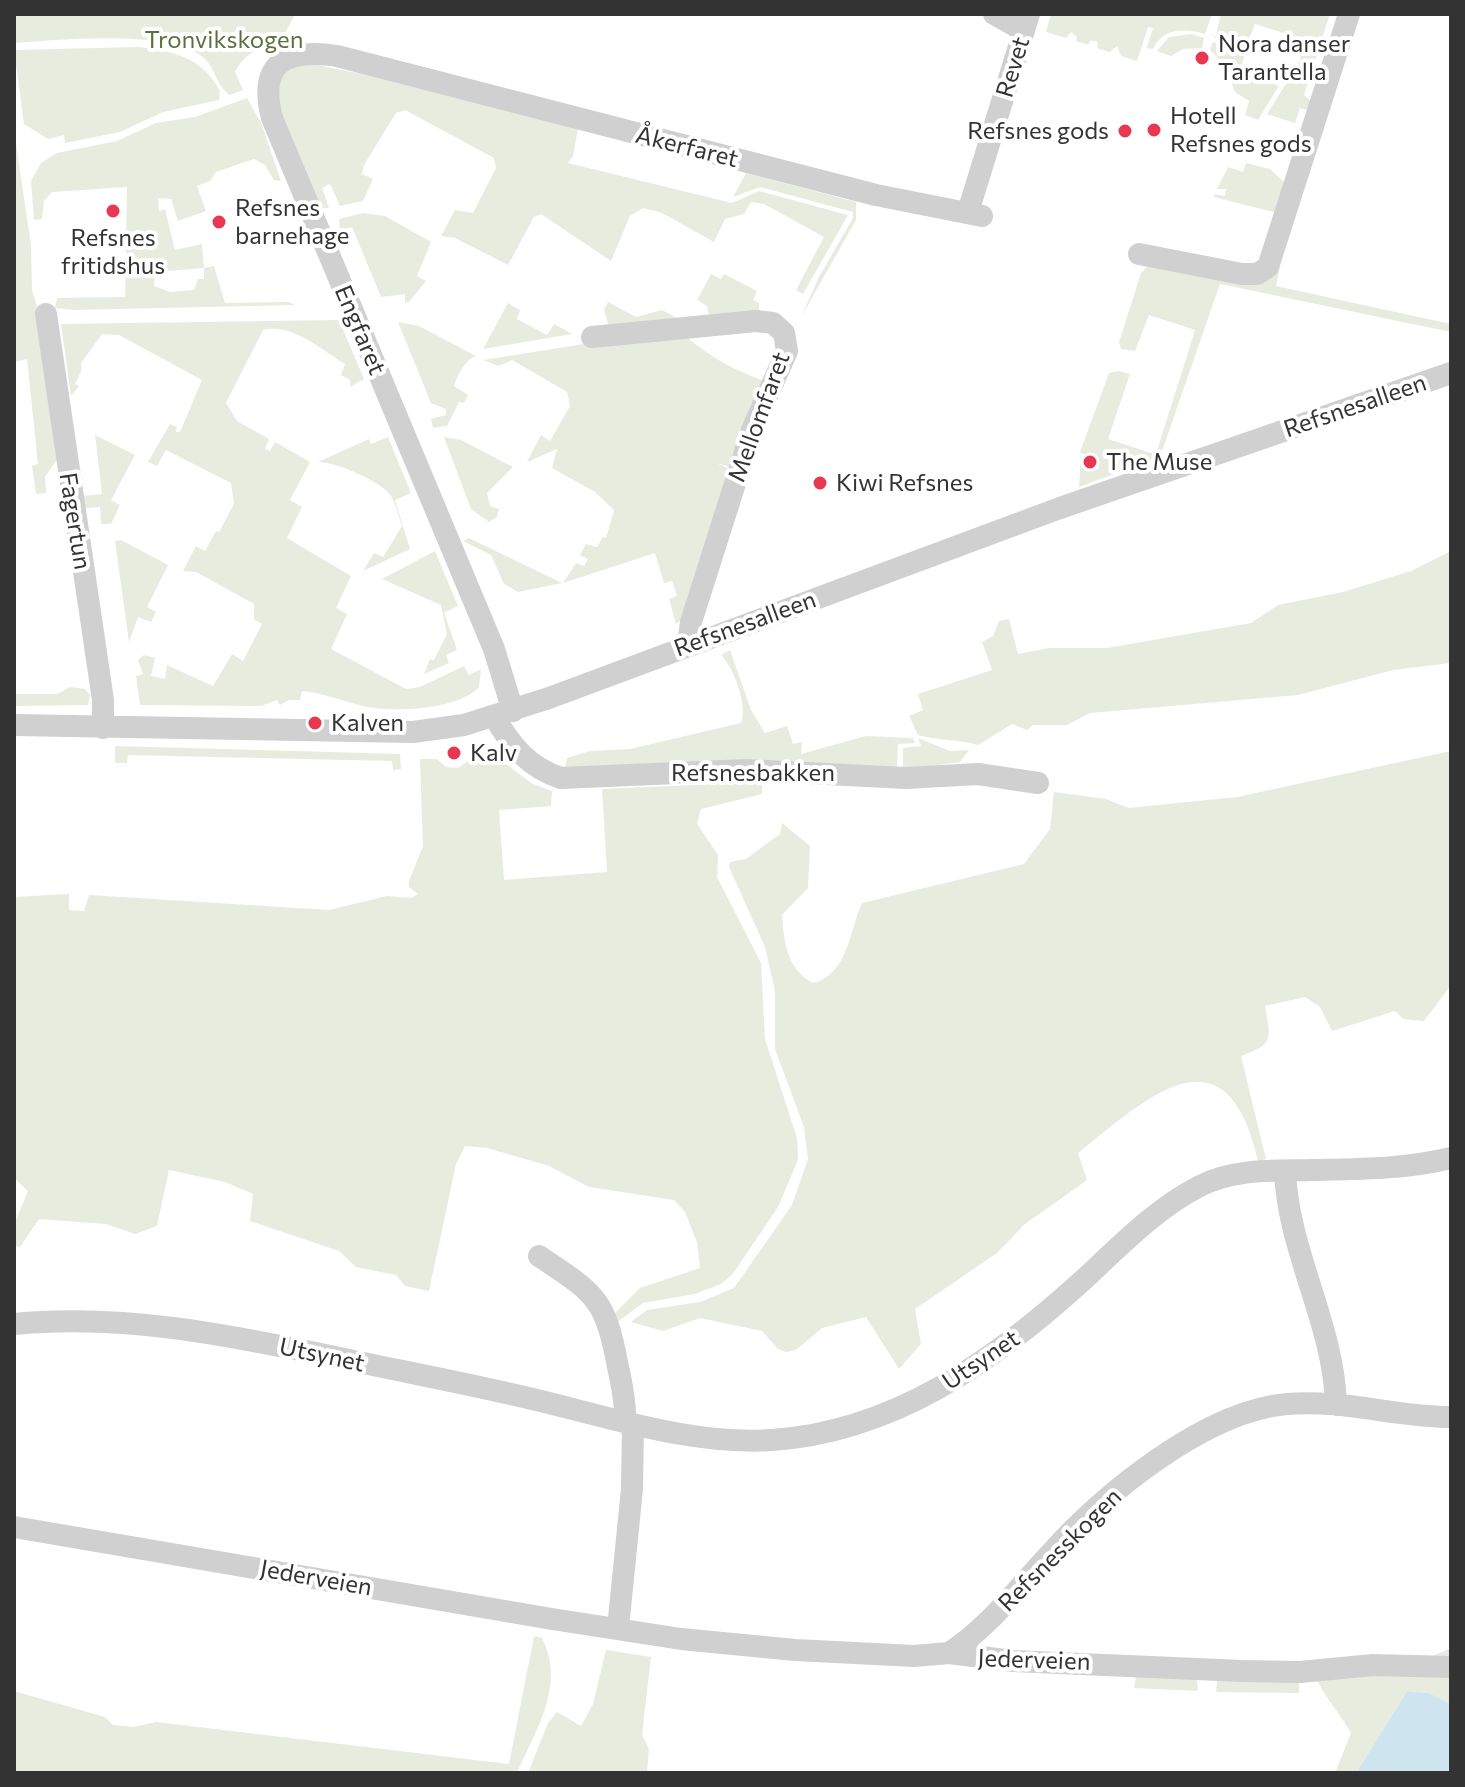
<!DOCTYPE html>
<meta charset="utf-8">
<style>
body{margin:0}
#map{position:relative;width:1465px;height:1787px;overflow:hidden;background:#fff;font-family:Commissioner,sans-serif}
canvas{display:block}
.frame{position:absolute;inset:0;border:16px solid #333;pointer-events:none}
</style>
<div id="map">
<canvas width="1465" height="1787"></canvas>
<div class="frame"></div>
</div>
<script>
const c = document.querySelector('canvas').getContext('2d');
c.lineJoin = 'round';
function fill(path, color) { c.fillStyle = color; c.fill(path, 'evenodd'); }
function trace(path, color, width, dash) { c.strokeStyle = color; c.lineWidth = width; c.lineCap = dash ? 'butt' : 'round'; c.setLineDash(dash || []); c.stroke(path); }
function drawText(font, color, halo, rows, align = 'center') {
  c.font = font + ' Commissioner,sans-serif'; c.lineWidth = 8; c.setLineDash([]); c.textBaseline = 'middle'; c.strokeStyle = halo; c.fillStyle = color; for (const [text, x, y, turn = 0] of rows) {
    c.save(); c.translate(x, y); c.rotate((+turn || 0) * Math.PI / 180); c.textAlign = isNaN(turn) ? turn : align; if (halo) c.strokeText(text, 0, 0); c.fillText(text, 0, 0); c.restore();
  }
}
fill(new Path2D(`
 M 14,14 L 295,14 L 281,41 C 260,48 245,52 235,72 L 243,90 L 230,95 C 217,87 216,70 205,59 C 173,28 58,40 14,43 Z
 M 1051,14 L 1212,14 L 1205,34 C 1184,28 1163,28 1153,49 L 1147,48 L 1153,28 L 1148,27 L 1137,61 L 1121,56 L 1117,46 L 1110,52 L 1098,49 L 1097,41 L 1090,41 L 1088,45 L 1076,41 L 1077,37 L 1071,32 L 1066,38 L 1046,32 Z
 M 1221,14 L 1330,14 L 1304,95 L 1313,103 L 1311,111 L 1300,108 L 1295,123 L 1267,114 L 1287,82 L 1292,83 L 1305,44 L 1296,40 L 1296,37 L 1255,24 L 1245,49 L 1215,38 Z
 M 1192,34 L 1204,38 L 1202,48 L 1183,49 L 1171,56 L 1157,51 L 1169,37 Z
 M 1213,42 L 1245,54 L 1240,71 L 1279,86 L 1258,120 L 1245,115 L 1249,101 L 1235,92 L 1225,65 L 1210,50 Z
 M 139,47 C 175,52 202,57 220,91 L 219,100 L 163,112 L 120,132 L 65,143 L 64,135 L 48,139 L 24,124 L 14,50 Z
 M 312,64 L 396,81 L 578,129 L 573,156 L 568,163 L 732,203 L 759,191 L 848,215 L 803,294 L 796,290 L 824,237 L 764,204 L 751,202 L 744,214 L 725,219 L 714,242 L 662,213 L 643,208 L 630,216 L 611,261 L 541,214 L 534,217 L 508,265 L 455,238 L 441,236 L 455,210 L 473,213 L 496,168 L 494,158 L 405,110 L 396,113 L 364,165 L 362,174 L 373,179 L 363,201 L 340,206 L 330,184 L 322,188 L 329,208 L 320,208 L 278,108 L 279,79 L 291,67 Z
 M 247,98 L 262,125 L 281,181 L 274,180 L 265,165 L 254,159 L 216,172 L 210,181 L 197,186 L 206,211 L 178,221 L 171,199 L 158,198 L 159,211 L 165,209 L 175,250 L 202,244 L 204,268 L 214,266 L 225,303 L 289,302 L 295,305 L 74,310 L 55,308 L 57,298 L 125,297 L 127,187 L 52,192 L 44,201 L 42,219 L 34,220 L 31,181 L 41,163 L 57,153 L 117,141 L 156,123 L 195,117 ZM 204,268 L 204,279 L 198,279 L 194,290 L 170,292 L 154,286 L 155,272 Z
 M 14,130 L 31,245 L 32,290 L 40,316 L 58,458 L 45,477 L 46,493 L 36,494 L 32,466 L 38,464 L 27,359 L 14,362 Z
 M 1246,163 L 1270,169 L 1287,185 L 1277,213 L 1214,197 L 1214,194 L 1225,196 L 1226,189 L 1217,189 L 1228,167 L 1243,172 Z
 M 746,173 L 856,202 L 856,220 L 801,317 L 819,277 L 853,218 L 853,212 L 760,187 L 733,197 Z
 M 363,213 L 385,216 L 431,242 L 417,276 L 426,281 L 409,302 L 405,303 L 405,294 L 381,297 L 352,227 L 340,231 L 339,219 Z
 M 1149,265 L 1280,266 L 1276,286 L 1451,324 L 1451,332 L 1220,284 L 1160,457 L 1079,487 L 1081,455 L 1087,467 L 1099,469 L 1095,460 L 1080,452 L 1109,373 L 1119,371 L 1130,374 L 1108,439 L 1151,453 L 1157,451 L 1195,330 L 1149,315 L 1135,351 L 1121,349 L 1119,342 L 1141,273 Z
 M 711,274 L 721,279 L 724,274 L 757,291 L 753,300 L 759,303 L 759,312 L 709,316 L 707,306 L 697,300 Z
 M 608,302 L 636,317 L 662,310 L 677,318 L 609,327 L 604,310 Z
 M 508,303 L 520,310 L 517,319 L 547,335 L 554,324 L 572,334 L 483,349 Z
 M 339,320 L 364,379 L 350,387 L 350,380 L 341,375 L 345,364 C 321,350 293,323 263,330 L 226,403 L 237,421 L 269,439 L 265,449 L 270,451 L 275,442 L 310,462 L 290,500 L 302,507 L 287,538 L 351,576 L 336,608 L 347,614 L 331,649 L 406,689 L 420,687 L 464,666 L 469,675 L 481,669 L 479,687 C 458,710 392,713 363,706 C 342,701 324,693 302,691 L 300,700 L 289,700 L 280,705 L 277,700 L 261,706 L 140,705 L 136,676 L 143,674 L 138,660 L 144,655 L 155,658 L 151,676 L 165,679 L 167,665 L 213,686 L 232,654 L 243,661 L 262,624 L 254,619 L 254,604 L 196,572 L 183,571 L 196,546 L 205,551 L 216,531 L 219,532 L 234,504 L 231,483 L 166,450 L 157,466 L 148,462 L 170,424 L 177,427 L 176,432 L 180,432 L 202,380 L 119,335 L 102,334 L 81,363 L 81,372 L 75,384 L 79,386 L 71,396 L 61,324 Z
 M 398,322 L 419,326 L 476,356 C 466,359 457,376 454,386 L 468,395 L 464,403 L 459,402 L 447,426 L 433,428 L 431,419 L 446,415 L 446,409 L 431,403 Z
 M 686,336 C 711,358 734,370 767,382 L 733,468 L 716,463 L 732,470 L 683,619 L 676,624 L 669,599 L 677,596 L 672,581 L 664,583 L 655,553 L 563,583 L 576,563 L 584,566 L 588,559 L 580,555 L 586,544 L 597,547 L 603,537 L 606,538 L 614,510 L 595,492 L 552,468 L 557,449 L 527,462 L 541,435 L 550,441 L 570,406 L 567,392 L 512,360 L 499,366 L 483,360 L 584,344 Z
 M 95,435 L 135,455 L 111,500 L 120,505 L 111,524 L 101,524 L 100,507 L 85,508 L 83,496 L 102,494 Z
 M 388,437 L 411,493 L 395,500 L 410,549 L 363,571 L 374,553 L 383,557 L 402,526 C 399,517 396,504 391,496 C 381,481 336,462 318,462 L 369,439 L 371,444 Z
 M 444,437 L 461,440 L 513,467 L 487,493 L 490,506 L 499,509 L 497,517 L 489,522 L 471,509 Z
 M 469,538 L 562,583 L 518,592 L 504,584 L 491,555 L 463,541 Z
 M 121,540 L 168,565 L 147,607 L 156,612 L 151,622 L 138,617 L 129,642 L 115,541 Z
 M 435,551 L 458,606 L 444,613 L 457,650 L 446,655 L 449,663 L 424,674 L 430,659 L 434,660 L 447,634 L 441,605 L 382,579 Z
 M 1451,551 L 1451,663 L 1393,670 L 1298,695 L 1090,713 L 1067,725 L 1033,725 L 1027,730 L 1012,724 L 978,745 C 957,739 939,741 918,735 L 909,716 L 923,710 L 918,694 L 992,670 L 982,642 L 993,636 L 999,621 L 1009,619 L 1018,654 L 1049,648 L 1107,648 L 1251,623 L 1278,605 L 1343,592 L 1411,571 Z
 M 730,650 L 751,710 L 765,733 L 787,726 L 793,744 L 802,742 L 801,754 L 866,736 L 913,738 L 915,743 L 898,744 L 897,770 L 565,768 L 567,758 L 590,751 L 630,749 L 741,723 C 748,706 734,668 721,655 Z
 M 70,687 L 85,689 L 90,695 L 88,705 L 14,706 L 14,694 L 57,694 Z
 M 918,738 L 950,751 L 969,750 L 960,762 L 903,770 L 903,748 L 921,746 Z
 M 115,746 L 400,754 L 401,769 L 393,770 L 392,761 L 128,755 L 127,763 L 115,763 Z
 M 487,749 L 531,783 L 552,791 L 551,806 L 499,810 L 504,880 L 607,872 L 602,789 L 762,782 L 762,794 L 701,809 L 697,824 L 718,855 L 717,877 L 761,963 L 765,1039 L 797,1138 L 798,1160 L 778,1207 L 732,1275 L 721,1284 L 695,1294 L 643,1303 L 616,1323 L 614,1314 L 640,1288 L 700,1268 L 697,1242 L 685,1212 L 674,1200 L 589,1187 L 549,1166 L 487,1148 L 465,1146 L 456,1164 L 429,1291 L 405,1286 L 396,1275 L 356,1267 L 339,1251 L 250,1221 L 253,1194 L 225,1182 L 169,1170 L 157,1226 L 135,1234 L 106,1224 L 39,1219 L 20,1247 L 14,1246 L 14,1225 L 28,1191 L 14,1178 L 14,897 L 69,894 L 69,910 L 84,911 L 89,895 L 329,910 L 387,896 L 411,898 L 418,894 L 409,887 L 409,881 L 423,846 L 420,759 L 437,759 L 446,767 L 458,768 L 474,757 L 488,756 Z
 M 1451,751 L 1451,985 L 1424,1021 L 1403,1019 L 1395,1011 L 1332,1031 L 1320,1007 L 1305,997 L 1265,1006 C 1271,1040 1274,1044 1241,1056 L 1266,1159 L 1258,1161 C 1226,1021 1147,1098 1078,1153 L 1087,1180 L 1025,1224 L 997,1253 L 915,1309 L 921,1344 L 899,1369 L 866,1317 L 822,1328 L 796,1350 L 786,1352 L 778,1349 L 762,1331 L 700,1318 L 663,1331 L 631,1322 L 647,1310 L 700,1302 L 734,1288 L 792,1205 L 808,1159 L 804,1127 L 775,1049 L 775,991 L 765,947 L 729,867 L 730,862 L 746,859 L 780,834 L 782,823 L 810,846 L 808,888 L 782,915 C 784,943 787,969 813,983 C 848,974 849,932 862,903 L 1024,864 L 1050,829 L 1054,792 L 1106,799 L 1128,808 L 1237,797 Z
 M 534,1636 L 542,1638 C 566,1685 536,1730 517,1773 L 14,1773 L 14,1691 L 105,1717 L 113,1725 L 133,1727 L 156,1722 L 509,1764 Z
 M 1451,1648 L 1451,1704 L 1429,1693 L 1407,1691 L 1356,1773 L 1335,1773 L 1351,1733 C 1343,1717 1318,1689 1317,1677 L 1430,1657 Z
 M 606,1650 L 651,1657 L 642,1735 L 649,1749 L 647,1773 L 528,1773 L 548,1723 L 557,1712 L 581,1726 L 593,1704 Z
 M 1144,1675 L 1193,1678 L 1197,1680 L 1198,1691 L 1134,1688 L 1136,1677 Z
 M 1217,1681 L 1299,1682 L 1299,1693 L 1216,1692 Z`), '#e7ecdf');
fill(new Path2D(`
 M 1407,1691 L 1429,1693 L 1451,1704 L 1451,1773 L 1356,1773 Z`), '#cee4ee');
trace(new Path2D(`
 M 994,14 L 1024,31
 M 968,212 L 1029,14
 M 1139,254 L 1242,274 L 1257,274 L 1268,267 L 1349,14
 M 46,314 L 103,700 L 103,728
 M 592,337 L 756,321 L 773,323 L 784,333 L 787,351 L 752,430 L 691,622 L 688,644
 M 513,711 L 494,649 L 272,118 C 258,63 285,48 337,56 L 876,195 L 982,216
 M 494,716 C 511,746 528,767 561,778 L 746,770 L 906,778 L 978,774 L 1038,783
 M 14,725 L 413,732 L 464,725 L 549,698 L 1060,508 L 1451,373
 M 1285,1171 C 1288,1252 1334,1324 1336,1405
 M 539,1256 C 596,1294 605,1298 618,1367 C 622,1385 626,1404 625,1422
 M 14,1324 C 128,1313 238,1337 349,1360 C 415,1374 480,1386 545,1402 C 618,1420 696,1445 772,1440 C 893,1432 994,1361 1081,1282 C 1117,1249 1156,1208 1200,1186 C 1235,1168 1275,1171 1313,1170 C 1360,1169 1406,1169 1451,1158
 M 14,1527 L 552,1619 L 681,1639 L 795,1650 L 914,1656 L 949,1653 L 1013,1661 L 1242,1671 L 1300,1672 L 1373,1665 L 1451,1667
 M 618,1628 L 632,1489 L 633,1424
 M 949,1653 C 989,1627 1017,1589 1049,1555 C 1103,1495 1204,1411 1287,1404 C 1342,1399 1396,1417 1451,1417`), '#d0d0d0', 22);
for (const [x, y, r, color] of [
 [1202,58,8,"#e83751"],
 [1154,130,8,"#e83751"],
 [1125,131,8,"#e83751"],
 [113,211,8,"#e83751"],
 [219,222,8,"#e83751"],
 [1090,462,8,"#e83751"],
 [820,483,8,"#e83751"],
 [315,723,8,"#e83751"],
 [454,753,8,"#e83751"]
]) { const dot = new Path2D(); dot.arc(x, y, r, 0, 2 * Math.PI); c.fillStyle = color; c.fill(dot); trace(dot, '#fff', 3); }
drawText('24px', '#5a703e', '#fff', [
 ["Tronvikskogen",224,40]
]);
drawText('24px', '#333', '#fff', [
 ["Nora danser",1218,44],
 ["Tarantella",1218,72],
 ["Hotell",1170,116],
 ["Refsnes gods",1170,144],
 ["Refsnes gods",1109,131,"right"],
 ["Refsnes",235,208],
 ["barnehage",235,236],
 ["Refsnes",113,238,"center"],
 ["fritidshus",113,266,"center"],
 ["The Muse",1106,462],
 ["Kiwi Refsnes",836,483],
 ["Kalven",331,723],
 ["Kalv",470,753]
], 'left');
drawText('24px', '#333', '#fff', [
 ["Revet",1013,67,-73],
 ["Åkerfaret",687,147,14],
 ["Engfaret",360,330,67],
 ["Refsnesalleen",1355,406,-19],
 ["Mellomfaret",759,417,-70],
 ["Fagertun",75,521,81],
 ["Refsnesalleen",745,624,-20],
 ["Refsnesbakken",753,773],
 ["Utsynet",322,1355,12],
 ["Utsynet",981,1360,-34],
 ["Refsnesskogen",1060,1550,-45],
 ["Jederveien",316,1578,10],
 ["Jederveien",1034,1660,2]
]);
</script>
